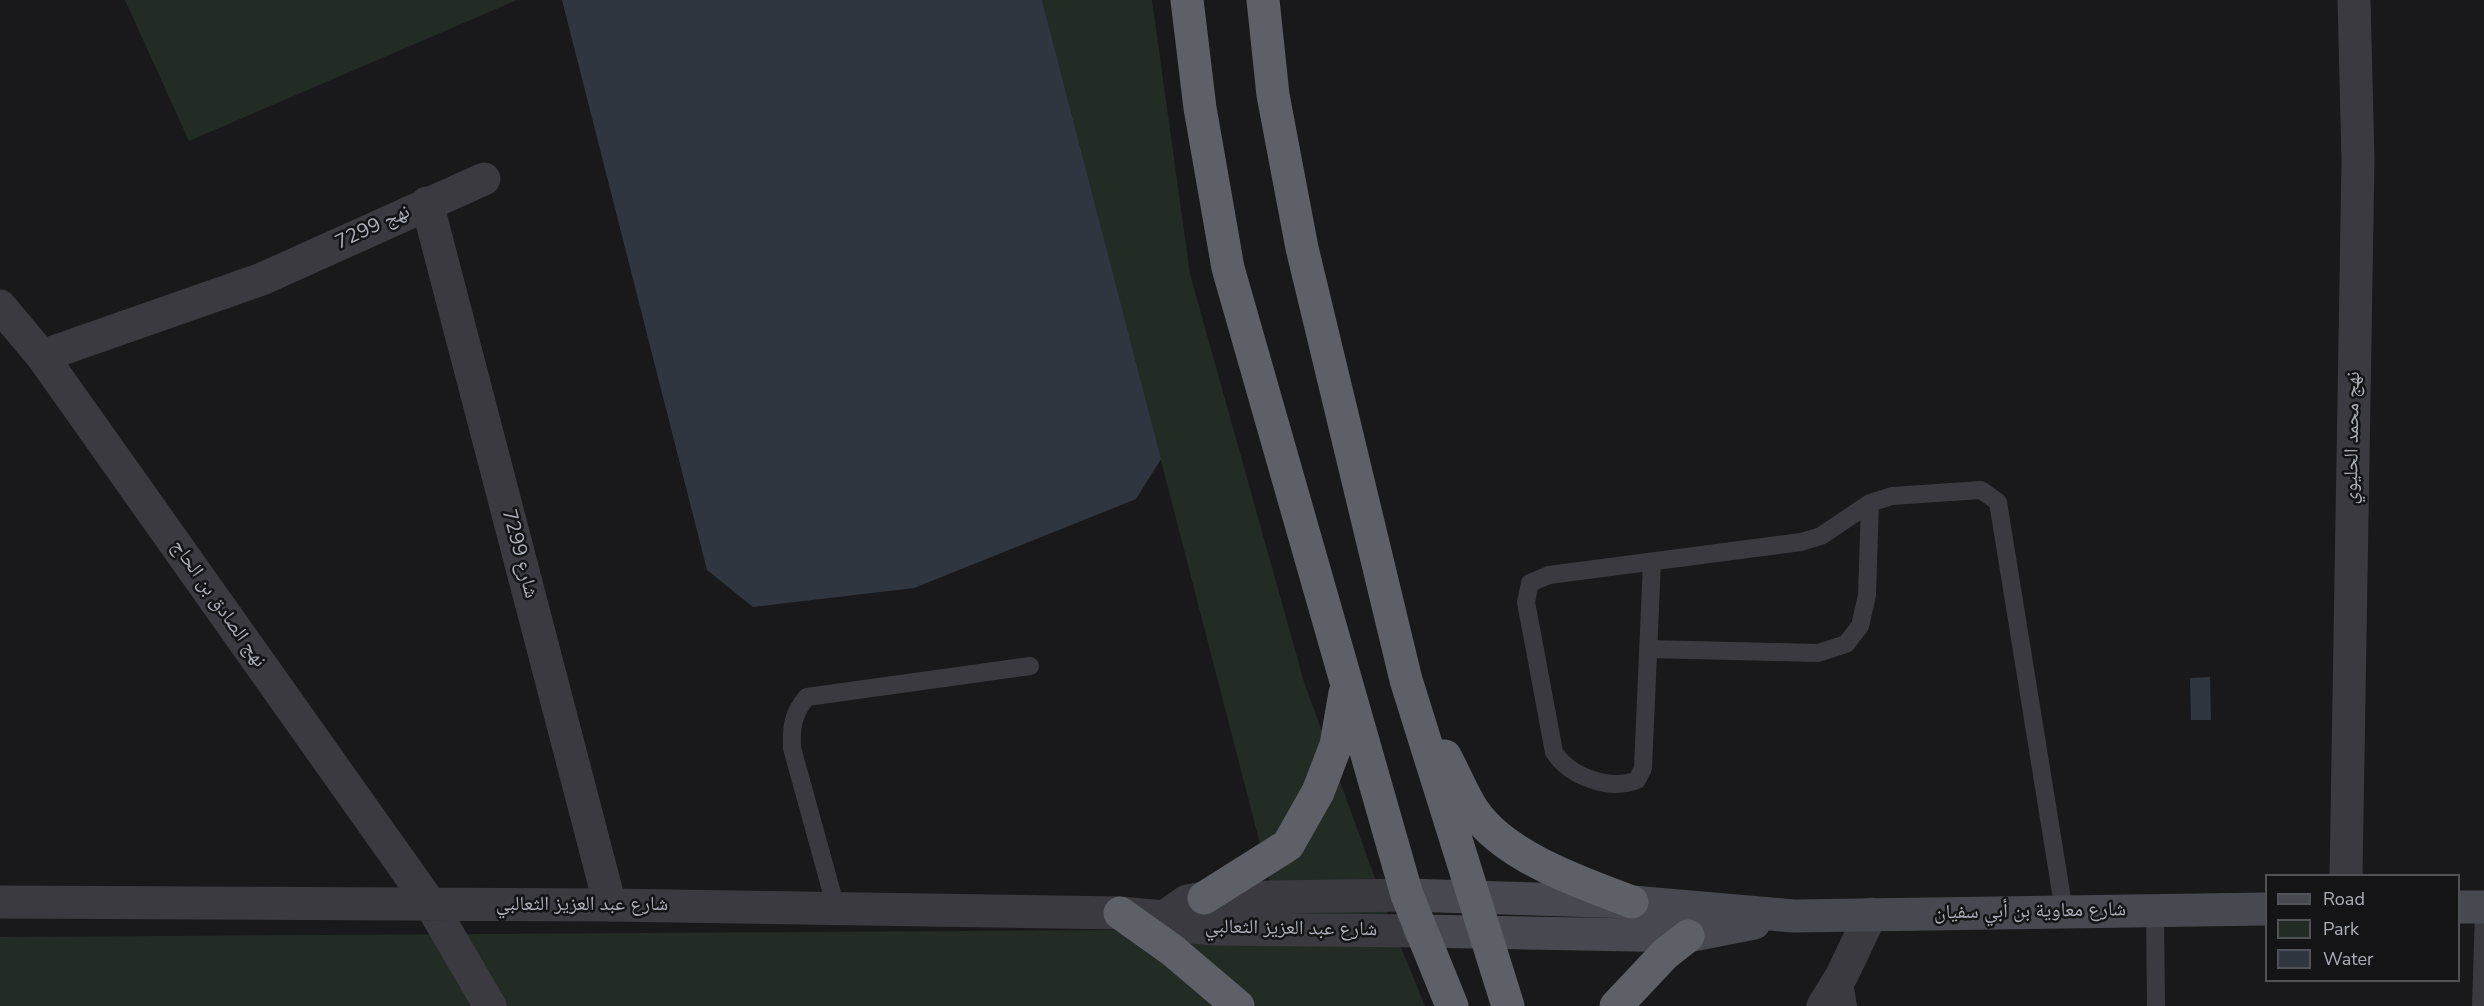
<!DOCTYPE html>
<meta charset="utf-8">
<style>
body{margin:0}
#map{position:relative;width:2484px;height:1006px;overflow:hidden;background:#19191b;font-family:"Nunito Sans",sans-serif}
canvas{display:block}
.legend{position:absolute;left:2265px;top:874px;width:195px;height:108px;box-sizing:border-box;background:#141416;border:2px solid #515258;margin:0;padding:8px 10px;list-style:none;font-size:18px;color:#acaeba}
.legend li{display:flex;align-items:center;gap:12px;height:30px}
.legend b{width:30px;border:2px solid #515258}
</style>
<div id="map">
<canvas width="2484" height="1006"></canvas>
<ul class="legend">
<li><b style="height:8px;background:#484950"></b>Road</li>
<li><b style="height:16px;background:#232b25"></b>Park</li>
<li><b style="height:16px;background:#2f363f"></b>Water</li>
</ul>
</div>
<script>
const c = document.querySelector('canvas').getContext('2d');
c.lineJoin = 'round';
function fill(path, color) { c.fillStyle = color; c.fill(path, 'evenodd'); }
function trace(path, color, width, dash) { c.strokeStyle = color; c.lineWidth = width; c.lineCap = dash ? 'butt' : 'round'; c.setLineDash(dash || []); c.stroke(path); }
function drawText(font, color, halo, rows, align = 'center') {
  c.font = font + ' "Nunito Sans","Noto Naskh Arabic",sans-serif'; c.lineWidth = 5; c.setLineDash([]); c.textBaseline = 'middle'; c.strokeStyle = halo; c.fillStyle = color; for (const [text, x, y, turn = 0] of rows) {
    c.save(); c.translate(x, y); c.rotate((+turn || 0) * Math.PI / 180); c.textAlign = isNaN(turn) ? turn : align; if (halo) c.strokeText(text, 0, 0); c.fillText(text, 0, 0); c.restore();
  }
}
fill(new Path2D(`
 M 125,0 L 517,0 L 189,141 Z
 M 1042,0 L 1152,0 L 1190,274 L 1304,682 L 1393,928 L 1425,1006 L 0,1006 L 0,937 L 1282,929 Z`), '#232b25');
fill(new Path2D(`
 M 562,0 L 1042,0 L 1161,459 L 1136,499 L 914,588 L 753,607 L 707,570 Z
 M 2210,677 L 2211,720 L 2191,720 L 2190,678 Z`), '#2f363f');
trace(new Path2D(`
 M 1652,562 L 1643,768 L 1637,780 C 1610,791 1570,777 1554,752 L 1526,602 L 1530,583 L 1549,575 L 1801,542 L 1821,536 L 1870,503 L 1892,496 L 1981,490 L 1998,502 L 2064,911
 M 1648,649 L 1818,653 L 1846,644 L 1860,626 L 1867,595 L 1870,503
 M 836,908 L 792,748 C 791,727 793,713 807,697 L 1030,666
 M 2155,910 L 2156,1006
 M 1843,977 L 1848,1006
 M 2481,1006 L 2484,911`), '#3a3a40', 18);
trace(new Path2D(`
 M 427,203 L 610,905
 M 42,356 L 262,279 L 484,179
 M 2346,876 L 2358,160 L 2354,0
 M 1823,1006 L 1842,975 L 1871,914`), '#3a3a40', 33);
trace(new Path2D(`
 M 0,306 L 42,356 L 431,905 L 490,1006
 M 0,902 L 610,905 L 1120,913 L 1164,917 L 1182,926 L 1214,929 L 1420,931
 M 1164,917 L 1187,901 L 1204,898 L 1407,895`), '#3a3a40', 33);
trace(new Path2D(`
 M 1407,895 L 1632,902 L 1794,916 L 2266,909
 M 2458,907 L 2484,907
 M 1420,931 L 1688,936 L 1754,923`), '#484950', 33);
trace(new Path2D(`
 M 1187,0 L 1200,108 L 1228,268 L 1407,895 L 1452,1006
 M 1263,0 L 1273,95 L 1302,248 L 1406,680 L 1508,1006
 M 1445,756 C 1455,774 1462,793 1473,810 C 1504,857 1582,883 1632,902
 M 1204,898 L 1288,845 L 1318,792 L 1336,745 L 1345,693
 M 1120,913 L 1172,950 L 1238,1006
 M 1616,1006 L 1665,954 L 1688,936`), '#5e6068', 33);
drawText('20px', '#acaeba', '#141416', [
 ["نهج 7299",373,228,-25],
 ["نهج محمد الحليوي",2353,438,-89],
 ["شارع 7299",519,554,75],
 ["نهج الصادق بن الحاج",218,604,55],
 ["شارع عبد العزيز الثعالبي",582,905],
 ["شارع معاوية بن أبي سفيان",2030,912,-1],
 ["شارع عبد العزيز الثعالبي",1291,929,1]
]);
</script>
